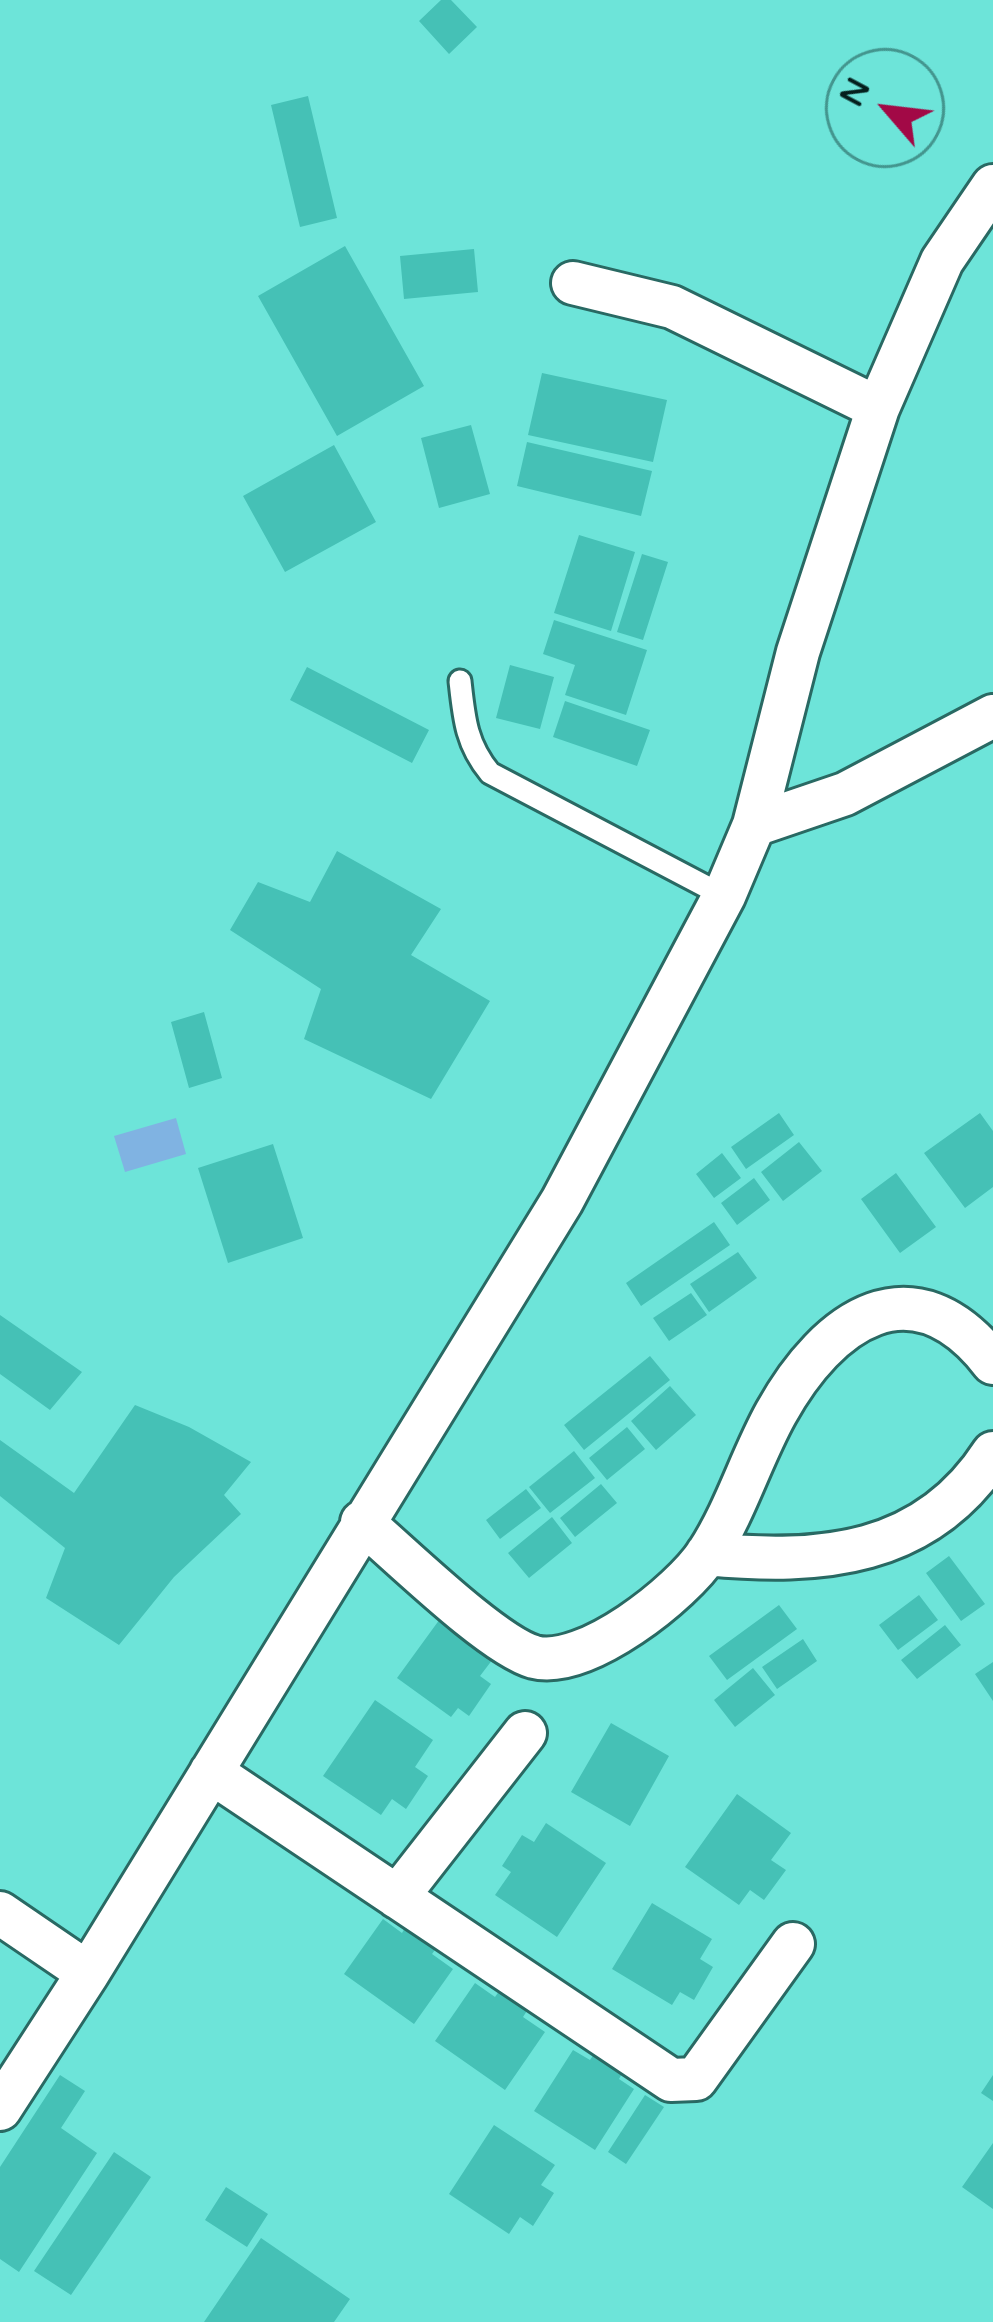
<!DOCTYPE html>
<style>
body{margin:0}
#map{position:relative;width:993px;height:2322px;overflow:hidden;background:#6de4d9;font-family:"Varela Round",sans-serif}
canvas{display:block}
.north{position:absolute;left:825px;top:48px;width:120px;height:120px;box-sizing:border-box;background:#6de4d9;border:3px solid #43958e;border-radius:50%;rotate:298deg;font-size:33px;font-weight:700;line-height:48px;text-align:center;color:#051f1d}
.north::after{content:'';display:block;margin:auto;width:42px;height:54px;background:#a20946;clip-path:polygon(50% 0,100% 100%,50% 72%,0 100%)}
</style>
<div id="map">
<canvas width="993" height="2322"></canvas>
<div class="north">N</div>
</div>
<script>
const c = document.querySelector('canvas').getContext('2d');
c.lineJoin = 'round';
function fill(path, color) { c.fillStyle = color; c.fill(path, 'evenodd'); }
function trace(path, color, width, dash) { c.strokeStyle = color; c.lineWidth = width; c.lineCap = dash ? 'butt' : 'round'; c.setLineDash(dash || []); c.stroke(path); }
fill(new Path2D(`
 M 176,1118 L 186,1154 L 125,1172 L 114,1136 Z`), '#80b3e2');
fill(new Path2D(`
 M 441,0 L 451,0 L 477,27 L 449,54 L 419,21 Z
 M 308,96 L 337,218 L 300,227 L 271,105 Z
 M 345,246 L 424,386 L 337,436 L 258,296 Z
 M 474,249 L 478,292 L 404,299 L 400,256 Z
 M 542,373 L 667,400 L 653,462 L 528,435 Z
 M 471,425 L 490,494 L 439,508 L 421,438 Z
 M 527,442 L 652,471 L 641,516 L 517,486 Z
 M 334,445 L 376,522 L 285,572 L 243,496 Z
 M 579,535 L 635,552 L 611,631 L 554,613 Z
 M 642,554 L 668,562 L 643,640 L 617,632 Z
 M 554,620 L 647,650 L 626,715 L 565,695 L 575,665 L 543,654 Z
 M 510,665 L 554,677 L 540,729 L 496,718 Z
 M 307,667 L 429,730 L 412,763 L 290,700 Z
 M 565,701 L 650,730 L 637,766 L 553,737 Z
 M 337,851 L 441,909 L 411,955 L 490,1001 L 431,1099 L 304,1039 L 321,989 L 230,930 L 258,882 L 310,902 Z
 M 204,1012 L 222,1078 L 189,1088 L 171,1022 Z
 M 779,1113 L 794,1135 L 746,1169 L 731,1147 Z
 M 980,1113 L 993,1131 L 993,1187 L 965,1208 L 924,1153 Z
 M 799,1142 L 822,1171 L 783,1201 L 761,1172 Z
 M 273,1144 L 303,1238 L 228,1263 L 198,1168 Z
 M 722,1153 L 741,1178 L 714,1198 L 696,1174 Z
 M 896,1173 L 936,1227 L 900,1253 L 861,1199 Z
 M 754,1178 L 770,1200 L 737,1225 L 721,1203 Z
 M 714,1222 L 730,1245 L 641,1306 L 626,1283 Z
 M 738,1252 L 757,1278 L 709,1312 L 690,1284 Z
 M 691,1293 L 707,1315 L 669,1341 L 653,1318 Z
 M 0,1315 L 82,1372 L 50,1410 L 0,1374 Z
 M 650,1356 L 670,1380 L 584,1450 L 564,1425 Z
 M 670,1386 L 696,1415 L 656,1450 L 631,1421 Z
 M 135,1405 L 189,1427 L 251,1462 L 224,1495 L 241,1514 L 174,1577 L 119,1645 L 46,1598 L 65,1548 L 0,1496 L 0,1440 L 74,1493 Z
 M 627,1427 L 645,1449 L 607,1480 L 589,1458 Z
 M 574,1451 L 595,1478 L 550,1513 L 529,1487 Z
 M 601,1484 L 617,1503 L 575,1537 L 560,1518 Z
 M 526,1489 L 541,1508 L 500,1539 L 486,1520 Z
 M 552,1517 L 572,1543 L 529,1578 L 508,1553 Z
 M 949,1556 L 985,1604 L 961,1621 L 926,1573 Z
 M 919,1595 L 938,1620 L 898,1650 L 879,1625 Z
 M 779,1605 L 797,1629 L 727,1680 L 709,1656 Z
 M 445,1612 L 499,1651 L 480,1676 L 491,1684 L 469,1716 L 458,1708 L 451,1717 L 397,1678 Z
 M 945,1625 L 961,1645 L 917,1679 L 901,1660 Z
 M 803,1639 L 817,1661 L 777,1689 L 762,1667 Z
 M 993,1662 L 993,1701 L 975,1674 Z
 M 753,1668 L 775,1695 L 735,1727 L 714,1700 Z
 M 375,1700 L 433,1740 L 415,1767 L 428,1776 L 406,1809 L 392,1799 L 381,1815 L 323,1776 Z
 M 611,1723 L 669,1756 L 630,1826 L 571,1792 Z
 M 737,1794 L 791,1833 L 771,1860 L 786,1870 L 764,1900 L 750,1890 L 739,1905 L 685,1867 Z
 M 546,1823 L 606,1863 L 557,1937 L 495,1895 L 511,1872 L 502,1866 L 522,1835 L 534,1842 Z
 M 652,1903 L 712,1939 L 700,1959 L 713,1967 L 694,2000 L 680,1992 L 672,2005 L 612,1969 Z
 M 383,1919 L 402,1933 L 406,1926 L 437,1947 L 432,1954 L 453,1969 L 414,2024 L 344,1974 Z
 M 475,1983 L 495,1997 L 502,1987 L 530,2006 L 523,2017 L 545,2032 L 505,2090 L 435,2041 Z
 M 573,2050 L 590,2060 L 596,2051 L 624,2070 L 619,2079 L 634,2089 L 595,2150 L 534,2111 Z
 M 60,2075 L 85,2091 L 61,2128 L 97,2153 L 19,2272 L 0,2259 L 0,2167 Z
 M 993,2075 L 993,2101 L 981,2093 Z
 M 645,2095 L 664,2107 L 626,2164 L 608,2152 Z
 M 494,2125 L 555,2165 L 541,2185 L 554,2193 L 533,2226 L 520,2217 L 509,2234 L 449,2194 Z
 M 993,2143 L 993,2209 L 962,2187 Z
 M 114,2152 L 151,2177 L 71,2295 L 34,2271 Z
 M 226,2187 L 268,2214 L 247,2247 L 205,2220 Z
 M 261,2238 L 350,2299 L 334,2322 L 204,2322 Z`), '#45c1b6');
const service = new Path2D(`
 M 460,681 C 464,718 466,744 490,773 L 724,896`);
const minor = new Path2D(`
 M 573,283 L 672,307 L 878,408
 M 754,825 L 845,794 L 993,716
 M 362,1522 C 400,1554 492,1645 534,1657 C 585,1670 682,1593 708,1553 C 736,1510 751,1458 776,1413 C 828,1319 913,1260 993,1363
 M 707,1554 C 820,1565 926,1557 993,1453
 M 211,1772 L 671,2080 L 696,2079 L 793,1944
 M 397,1897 L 525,1733
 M 0,1913 L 88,1973
 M 0,2109 L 88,1973 L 562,1201 L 724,896 L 754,825 L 798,652 L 878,408 L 942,261 L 993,186`);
trace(service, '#296963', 27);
trace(minor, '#296963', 48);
trace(service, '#fff', 21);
trace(minor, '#fff', 42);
</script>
